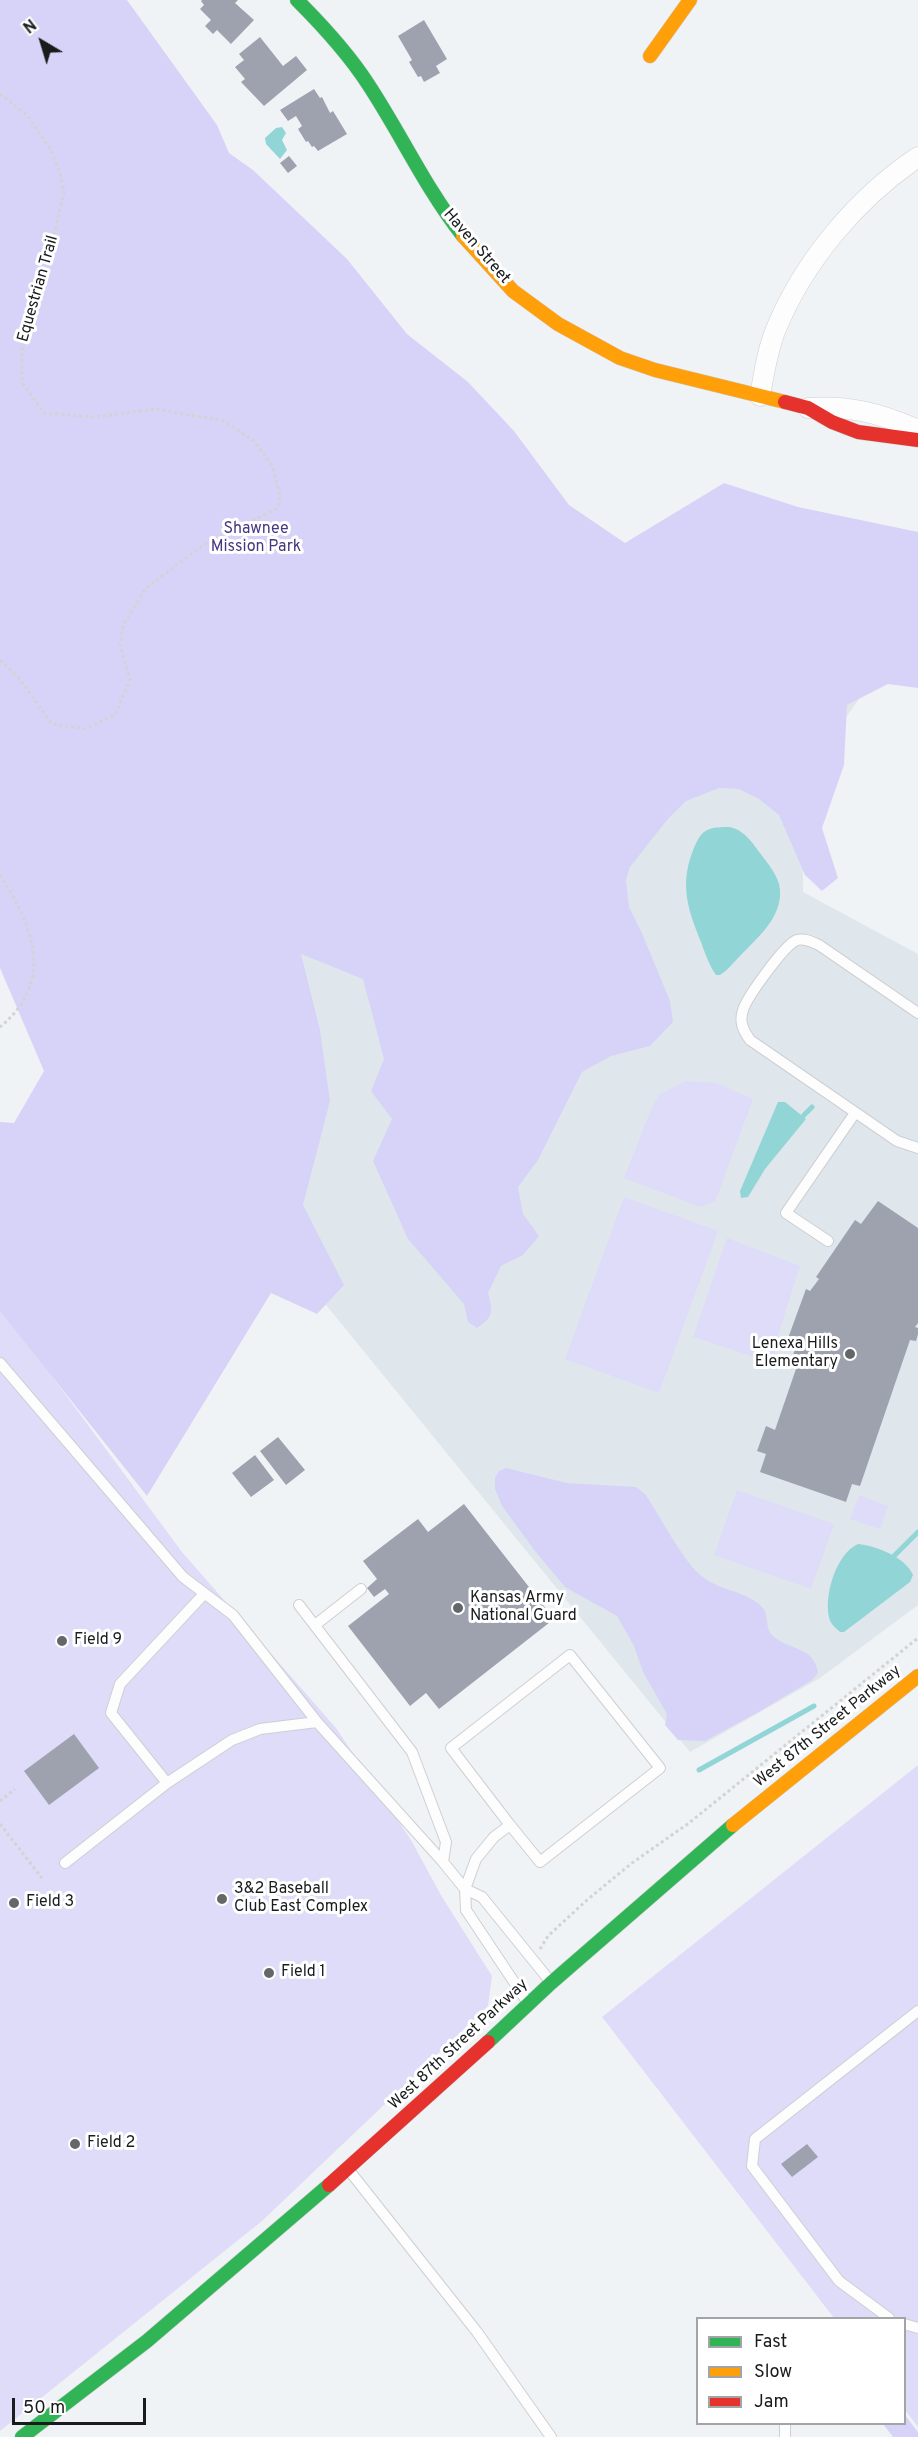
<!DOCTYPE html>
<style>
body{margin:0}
#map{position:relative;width:918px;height:2437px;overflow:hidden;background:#f0f3f6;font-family:Overpass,sans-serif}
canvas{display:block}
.legend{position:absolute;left:696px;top:2317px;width:210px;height:108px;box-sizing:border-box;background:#fff;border:2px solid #a3a4a5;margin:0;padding:8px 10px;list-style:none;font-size:18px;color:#191b1d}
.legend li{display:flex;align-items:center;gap:12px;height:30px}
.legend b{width:30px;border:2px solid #a3a4a5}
.north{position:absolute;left:12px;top:12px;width:60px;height:60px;-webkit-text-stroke:4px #fff;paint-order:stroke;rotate:322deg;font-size:16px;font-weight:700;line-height:24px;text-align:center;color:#191b1d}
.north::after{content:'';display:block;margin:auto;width:21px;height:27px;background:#191b1d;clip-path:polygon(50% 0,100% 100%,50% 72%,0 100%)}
.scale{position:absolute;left:12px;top:2398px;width:134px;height:27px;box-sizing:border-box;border:3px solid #191b1d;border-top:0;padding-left:8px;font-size:18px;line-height:21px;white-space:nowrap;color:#191b1d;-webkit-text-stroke:4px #fff;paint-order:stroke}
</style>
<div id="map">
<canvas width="918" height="2437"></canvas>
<ul class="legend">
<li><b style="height:8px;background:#30b455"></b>Fast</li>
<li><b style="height:8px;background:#ff9f0a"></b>Slow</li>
<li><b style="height:8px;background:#e5322d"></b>Jam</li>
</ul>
<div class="north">N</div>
<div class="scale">50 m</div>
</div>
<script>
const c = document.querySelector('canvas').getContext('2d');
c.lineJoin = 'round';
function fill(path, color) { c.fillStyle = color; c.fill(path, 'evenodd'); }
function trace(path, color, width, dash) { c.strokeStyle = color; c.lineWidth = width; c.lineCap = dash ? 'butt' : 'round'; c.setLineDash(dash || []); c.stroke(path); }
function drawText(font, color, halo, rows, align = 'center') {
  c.font = font + ' Overpass,sans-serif'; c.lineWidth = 6; c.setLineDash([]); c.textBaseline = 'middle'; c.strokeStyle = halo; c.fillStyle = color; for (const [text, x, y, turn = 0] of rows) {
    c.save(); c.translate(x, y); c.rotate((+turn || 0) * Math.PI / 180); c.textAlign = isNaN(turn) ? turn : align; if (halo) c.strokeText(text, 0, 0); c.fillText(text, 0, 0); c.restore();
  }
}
fill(new Path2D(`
 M 875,677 L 831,738 L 803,803 L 803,892 L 918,954 L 918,1605 L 820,1678 L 690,1752 L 81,1004 Z`), '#dfe7ed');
fill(new Path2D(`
 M 685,1081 L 716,1083 L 753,1099 L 715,1202 L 700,1207 L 624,1178 L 651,1109 L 659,1095 Z
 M 624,1197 L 718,1231 L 659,1393 L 565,1359 Z
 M 727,1238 L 800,1266 L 778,1335 L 773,1363 L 693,1337 Z
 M 0,1306 L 182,1552 L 336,1728 L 411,1840 L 442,1897 L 492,1976 L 488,2006 L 262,2221 L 0,2431 Z
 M 737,1490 L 834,1524 L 811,1589 L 714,1555 Z
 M 859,1495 L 888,1506 L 880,1529 L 850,1519 Z
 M 918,1765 L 918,2427 L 905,2410 L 904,2318 L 834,2318 L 602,2017 Z`), '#dedcf8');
fill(new Path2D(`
 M 0,0 L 127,0 L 217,125 L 229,153 L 253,170 L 347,259 L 407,334 L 468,382 L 514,431 L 569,505 L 625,543 L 724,483 L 798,507 L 918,532 L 918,688 L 888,684 L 847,705 L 844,765 L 822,828 L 838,878 L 822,891 L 805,875 L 779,815 L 759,799 L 739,789 L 719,788 L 686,801 L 667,820 L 630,867 L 626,880 L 629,907 L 641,931 L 670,1001 L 673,1022 L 650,1046 L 611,1056 L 582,1072 L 538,1160 L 518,1187 L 523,1214 L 539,1236 L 523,1255 L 501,1266 L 488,1293 C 493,1311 494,1317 477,1328 L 468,1322 L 464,1304 L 408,1239 L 373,1161 L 392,1119 L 371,1091 L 384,1059 L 363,979 L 301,954 L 320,1030 L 330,1101 L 303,1205 L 344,1285 L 317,1314 L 271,1293 L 147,1496 L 0,1311 L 0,1122 L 14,1123 L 44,1071 L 0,968 Z
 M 506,1468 L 567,1483 L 636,1487 L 645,1494 C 660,1516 681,1557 699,1574 C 716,1590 743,1590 760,1605 C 771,1614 763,1628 774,1637 C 790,1650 815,1647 818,1673 L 812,1680 L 762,1710 L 705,1741 L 678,1740 L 665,1725 L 667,1714 L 643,1672 L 634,1646 L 617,1616 L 565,1587 L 535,1551 L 502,1506 L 495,1489 L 495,1478 L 499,1471 Z
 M 905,2415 L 918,2432 L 918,2437 L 893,2437 L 883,2424 L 904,2424 Z`), '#d7d3f8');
fill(new Path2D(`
 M 282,127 L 286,133 L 282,140 L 287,150 L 280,159 L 266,144 L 265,138 L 276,128 Z
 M 729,827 C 743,829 752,842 760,853 C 768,864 779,876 780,890 C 782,918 757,938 740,956 C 733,963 728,970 720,975 L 716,975 C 709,965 705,953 701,942 C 688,910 680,886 692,853 C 701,830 705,827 729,827 Z
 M 778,1102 L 785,1102 L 806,1119 L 765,1169 L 748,1197 L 741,1198 L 740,1191 Z
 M 858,1544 C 877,1546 905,1557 913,1575 L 910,1582 L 844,1632 L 840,1632 C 836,1628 830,1624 829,1617 C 824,1595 836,1554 858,1544 Z`), '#91d5d7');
trace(new Path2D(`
 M 804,1115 L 812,1107
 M 894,1556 L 918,1532
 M 699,1770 L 814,1706`), '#91d5d7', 5);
fill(new Path2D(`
 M 202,0 L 238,0 L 235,3 L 254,20 L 231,44 L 217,30 L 213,34 L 205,26 L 211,20 L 200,9 L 204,5 L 201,1 Z
 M 424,20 L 447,59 L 436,66 L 440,73 L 424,82 L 421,76 L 418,77 L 409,62 L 412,60 L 398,36 Z
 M 260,37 L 283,66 L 296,56 L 307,70 L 264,106 L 241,82 L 245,79 L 235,67 L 244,60 L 239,54 Z
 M 314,89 L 320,98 L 322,97 L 330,113 L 333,111 L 347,134 L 318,151 L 314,146 L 312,147 L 308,141 L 306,142 L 298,129 L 302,126 L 296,116 L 288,121 L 280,110 Z
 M 289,156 L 297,166 L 288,173 L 280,163 Z
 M 878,1201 L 918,1228 L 918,1323 L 915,1327 L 918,1328 L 918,1334 L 916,1341 L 910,1340 L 860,1486 L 852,1484 L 846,1502 L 760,1472 L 766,1454 L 757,1451 L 766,1426 L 775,1430 L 797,1366 L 790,1363 L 797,1344 L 787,1341 L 806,1289 L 810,1291 L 819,1279 L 816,1277 L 855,1220 L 861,1224 Z
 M 278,1437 L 305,1470 L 286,1485 L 260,1451 Z
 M 255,1455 L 274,1480 L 251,1497 L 232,1473 Z
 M 464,1504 L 554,1619 L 439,1709 L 426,1693 L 410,1706 L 348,1626 L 389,1594 L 385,1589 L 374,1597 L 367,1588 L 377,1579 L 363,1561 L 418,1519 L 428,1532 Z
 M 74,1734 L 99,1768 L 49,1805 L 24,1771 Z
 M 807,2144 L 818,2157 L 792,2177 L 781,2164 Z`), '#9da2ae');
const lane = new Path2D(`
 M 918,1013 L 819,945 C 812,942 805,938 797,940 C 785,944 747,997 743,1010 C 739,1022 743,1030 750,1040 L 897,1141 L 918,1148
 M 828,1241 L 786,1213 L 855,1113
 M 0,1363 L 183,1577 L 233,1615 L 317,1722 L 443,1862 L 465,1889 L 482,1897 L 550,1981
 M 299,1605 L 412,1752 L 446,1842 L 443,1862
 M 315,1625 L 361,1589
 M 167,1783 L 111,1713 L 120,1684 L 204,1594
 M 510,1825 L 540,1862 L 660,1768 L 570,1655 L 451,1748 L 510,1825 L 494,1837 L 476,1859 L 465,1889 L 466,1910 L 528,2003
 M 65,1863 L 167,1783 L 232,1740 L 260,1729 L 317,1722
 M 348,2169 L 477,2332 L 551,2437
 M 889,2318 L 839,2281 L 752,2166 L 755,2139 L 918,2011
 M 904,2324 L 918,2328
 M 785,2424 L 785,2437`);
const street = new Path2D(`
 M 760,396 C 764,374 767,351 776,329 C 804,261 857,198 918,157
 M 808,408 C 849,405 880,413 918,430`);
const fast = new Path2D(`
 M 297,0 C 323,26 348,53 368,84 C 401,134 426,189 463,236
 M 488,2042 L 551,1983 L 733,1825
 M 22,2437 L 147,2341 L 329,2185`);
const slow = new Path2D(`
 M 650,56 L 690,0
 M 463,236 L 513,291 L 558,324 L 620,358 L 655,370 L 785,402
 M 733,1825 L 918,1676`);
const jam = new Path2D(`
 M 785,402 L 808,408 L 832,422 L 858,432 L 918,440
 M 329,2185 L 488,2042`);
trace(lane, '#cdcfd2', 12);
trace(street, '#cdcfd2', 21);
trace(fast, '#cdcfd2', 15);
trace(slow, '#cdcfd2', 15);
trace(jam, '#cdcfd2', 15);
trace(new Path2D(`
 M 0,94 L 27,115 L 51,150 L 60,173 L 64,192 L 43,281 L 32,308 L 22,346 L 22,382 L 44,413 L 96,417 L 155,409 L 224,421 L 254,441 L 272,465 L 280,495 L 278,508 L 205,544 L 146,588 L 123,625 L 120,644 L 130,680 L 115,715 L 86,729 L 52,724 L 19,678 L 0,660
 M 0,875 C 34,927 55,982 0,1027
 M 0,1801 L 15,1789
 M 0,1824 L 42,1878
 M 540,1949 L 548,1936 L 587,1900 L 632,1863 L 689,1823 L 918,1638`), '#d2d3d4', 3, [3, 3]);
trace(lane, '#fdfdfe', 10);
trace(street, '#fdfdfe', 20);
trace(fast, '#30b455', 14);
trace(slow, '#ff9f0a', 14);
trace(jam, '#e5322d', 14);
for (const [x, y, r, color] of [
 [850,1354,6,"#646769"],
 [458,1608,6,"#646769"],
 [62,1641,6,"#646769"],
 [222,1899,6,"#646769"],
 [14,1903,6,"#646769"],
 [269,1973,6,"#646769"],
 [75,2144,6,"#646769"]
]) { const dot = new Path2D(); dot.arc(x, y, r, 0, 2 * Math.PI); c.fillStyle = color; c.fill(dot); trace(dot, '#fff', 2); }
drawText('16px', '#191b1d', '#fff', [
 ["Haven Street",476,247,49],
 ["Equestrian Trail",39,289,-74],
 ["West 87th Street Parkway",828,1727,-39],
 ["West 87th Street Parkway",459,2045,-43]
]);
drawText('16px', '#473680', '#fff', [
 ["Shawnee",256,530],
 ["Mission Park",256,548]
]);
drawText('16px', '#191b1d', '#fff', [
 ["Lenexa Hills",838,1345,"right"],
 ["Elementary",838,1363,"right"],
 ["Kansas Army",470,1599],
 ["National Guard",470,1617],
 ["Field 9",74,1641],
 ["3&2 Baseball",234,1890],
 ["Club East Complex",234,1908],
 ["Field 3",26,1903],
 ["Field 1",281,1973],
 ["Field 2",87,2144]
], 'left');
</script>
